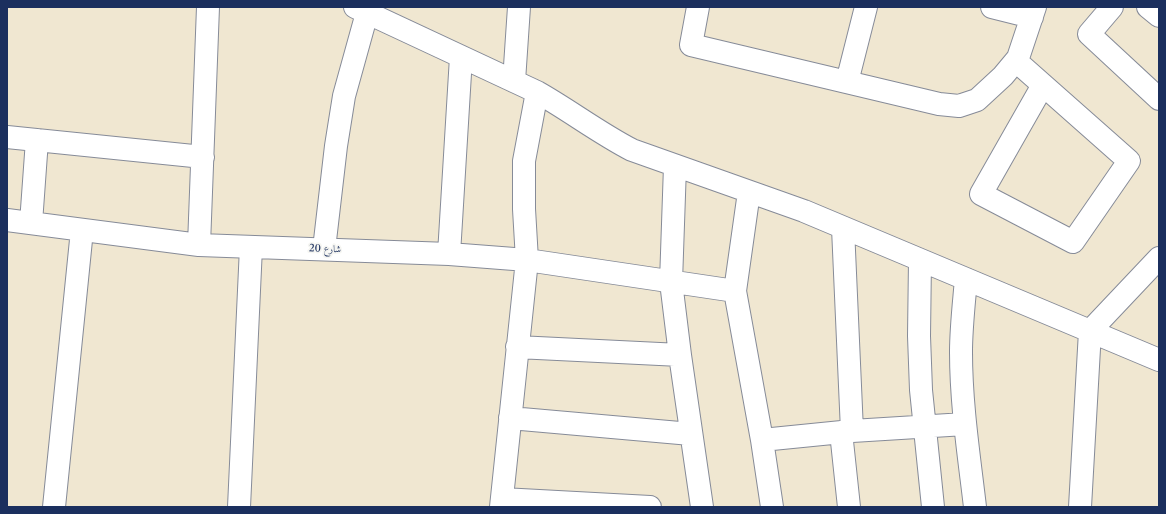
<!DOCTYPE html>
<meta charset="utf-8">
<style>
body{margin:0}
#map{position:relative;width:1166px;height:514px;overflow:hidden;background:#f0e7d1;font-family:"Libre Caslon Text",serif}
canvas{display:block}
.frame{position:absolute;inset:0;border:8px solid #1b2f5e;pointer-events:none}
</style>
<div id="map">
<canvas width="1166" height="514"></canvas>
<div class="frame"></div>
</div>
<script>
const c = document.querySelector('canvas').getContext('2d');
c.lineJoin = 'round';
function trace(path, color, width, dash) { c.strokeStyle = color; c.lineWidth = width; c.lineCap = dash ? 'butt' : 'round'; c.setLineDash(dash || []); c.stroke(path); }
function drawText(font, color, halo, rows, align = 'center') {
  c.font = font + ' "Libre Caslon Text",Amiri,serif'; c.lineWidth = 3.5; c.setLineDash([]); c.textBaseline = 'middle'; c.strokeStyle = halo; c.fillStyle = color; for (const [text, x, y, turn = 0] of rows) {
    c.save(); c.translate(x, y); c.rotate((+turn || 0) * Math.PI / 180); c.textAlign = isNaN(turn) ? turn : align; if (halo) c.strokeText(text, 0, 0); c.fillText(text, 0, 0); c.restore();
  }
}
const minor = new Path2D(`
 M 355,7 L 537,92 C 569,110 599,133 632,150 L 804,211 L 1159,360
 M 698,7 L 691,45 L 939,104 L 959,106 L 977,100 L 1003,76 L 1018,58 L 1035,7
 M 992,7 L 1032,17
 M 1112,7 L 1089,34 L 1159,99
 M 1148,7 L 1159,16
 M 1016,61 L 1129,161 L 1073,242 L 981,194 L 1043,85
 M 514,81 L 519,7
 M 847,82 L 866,7
 M 7,137 L 203,157
 M 675,166 L 671,282 L 680,355 L 702,507
 M 749,192 L 735,291 L 762,440 L 772,507
 M 7,220 L 199,245 L 449,254 L 461,57
 M 31,223 L 37,140
 M 843,228 L 852,431
 M 199,245 L 208,7
 M 324,249 L 336,146 L 344,96 L 367,13
 M 449,254 L 527,260 L 735,291
 M 920,260 L 919,336 L 921,390 L 933,507
 M 966,279 C 964,303 961,328 961,352 C 961,404 969,456 975,507
 M 517,347 L 680,355
 M 510,418 L 691,434
 M 841,432 L 849,507
 M 762,440 L 852,431 L 965,424
 M 502,499 L 650,507
 M 54,507 L 82,230
 M 239,507 L 251,247
 M 501,507 L 527,260 L 524,209 L 524,161 L 537,92
 M 1080,507 L 1090,331 L 1159,258`);
trace(minor, '#868b98', 24);
trace(minor, '#fff', 22);
drawText('10px', '#1b2f5e', '#f6f6f2', [
 ["شارع 20",325,249,2]
]);
</script>
